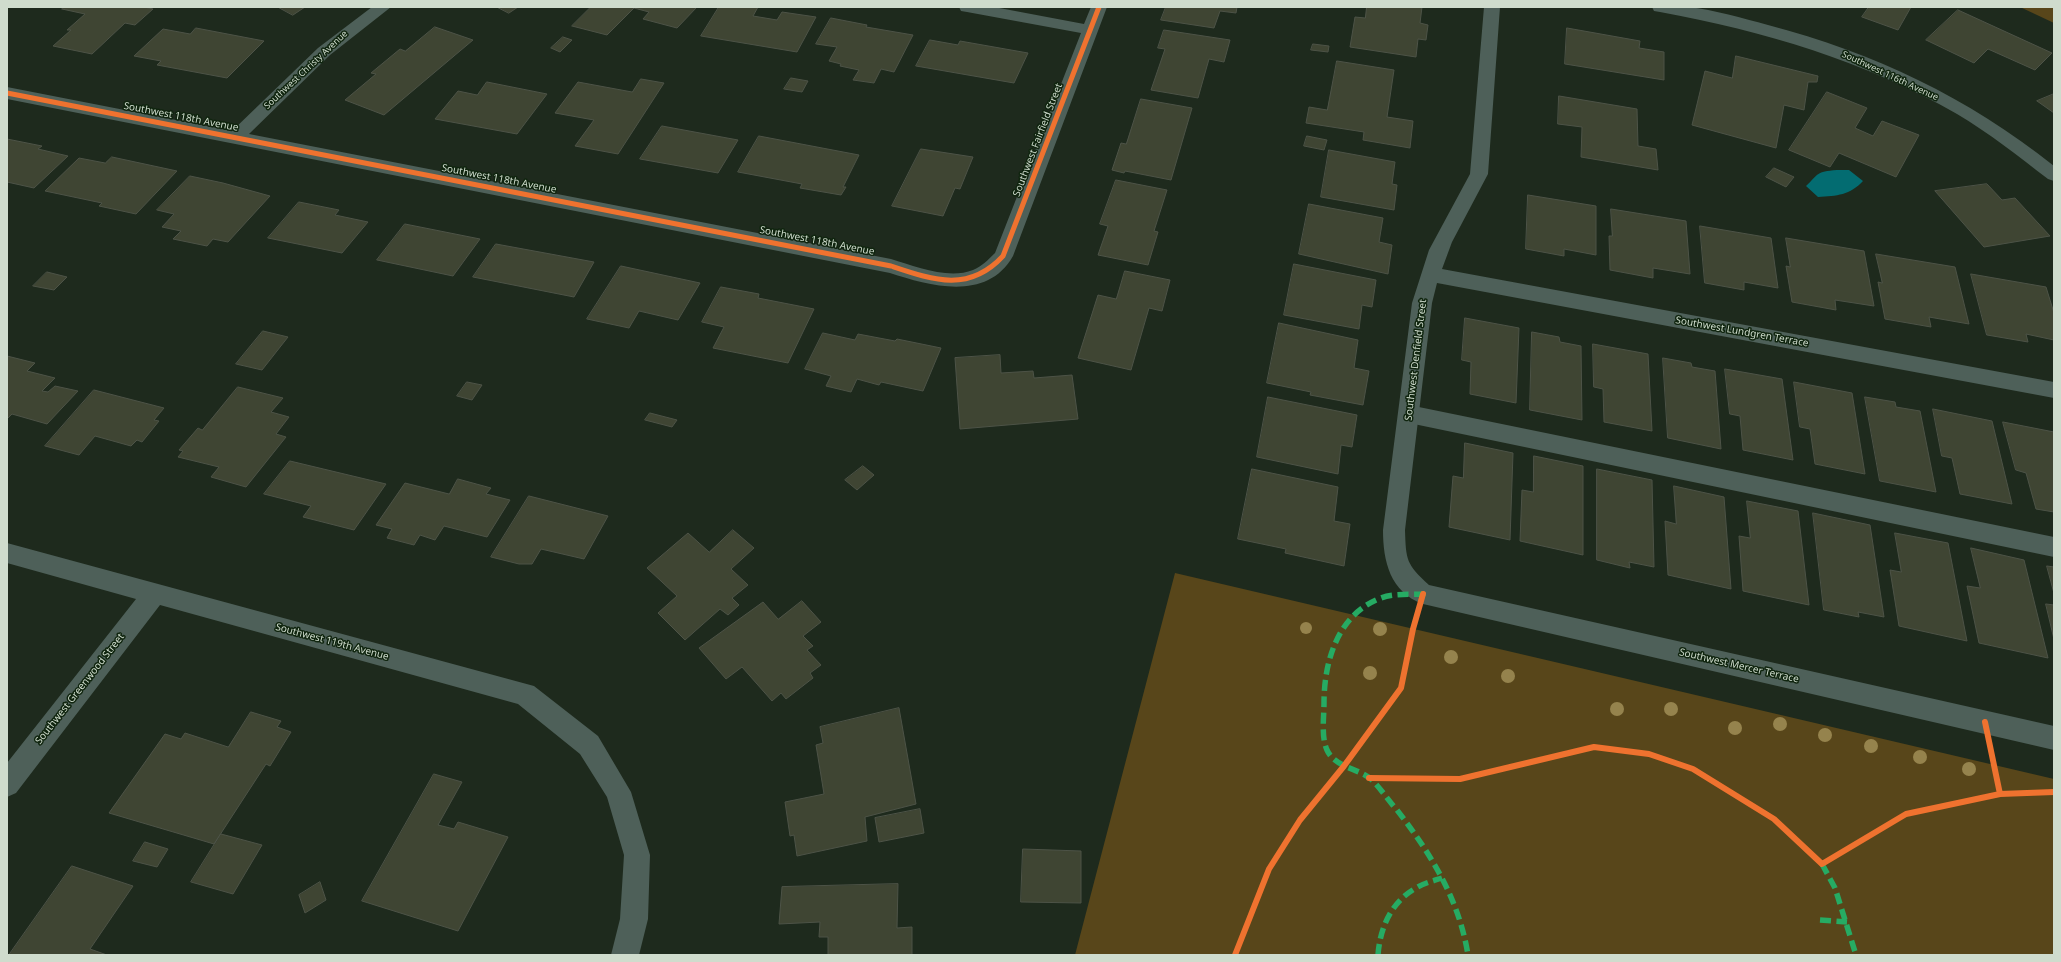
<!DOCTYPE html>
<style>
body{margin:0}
#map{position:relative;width:2061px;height:962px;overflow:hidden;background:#1e2a1d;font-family:"Noto Sans",sans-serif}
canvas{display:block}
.frame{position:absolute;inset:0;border:8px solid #cfdccd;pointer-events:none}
</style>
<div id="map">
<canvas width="2061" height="962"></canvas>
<div class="frame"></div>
</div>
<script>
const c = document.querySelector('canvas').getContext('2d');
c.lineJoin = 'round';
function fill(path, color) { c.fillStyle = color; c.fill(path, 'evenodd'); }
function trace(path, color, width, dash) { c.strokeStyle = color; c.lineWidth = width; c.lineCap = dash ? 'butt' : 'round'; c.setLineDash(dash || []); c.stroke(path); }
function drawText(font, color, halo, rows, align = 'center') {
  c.font = font + ' "Noto Sans",sans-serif'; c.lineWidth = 3; c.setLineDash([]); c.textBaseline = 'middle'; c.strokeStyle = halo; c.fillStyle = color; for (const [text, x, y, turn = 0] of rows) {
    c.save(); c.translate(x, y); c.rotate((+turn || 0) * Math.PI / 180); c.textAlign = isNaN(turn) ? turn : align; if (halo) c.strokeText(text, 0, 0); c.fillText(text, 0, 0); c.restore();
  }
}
fill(new Path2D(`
 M 2020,7 L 2054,7 L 2054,23 Z
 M 1175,573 L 2054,779 L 2054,955 L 1075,955 Z`), '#58461a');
fill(new Path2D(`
 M 1837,170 L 1849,170 L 1863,181 C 1850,195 1837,196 1818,197 L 1806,186 C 1820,173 1815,172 1837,170 Z`), '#036c71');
const building = new Path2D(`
 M 64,7 L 144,7 L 153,9 L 135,25 L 125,23 L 92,54 L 53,46 L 71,30 L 67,30 L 85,14 L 62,9 Z
 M 278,7 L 305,7 L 293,15 Z
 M 497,7 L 518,7 L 509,13 Z
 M 591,7 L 697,7 L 677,28 L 643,19 L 649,12 L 634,8 L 607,35 L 572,26 Z
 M 719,7 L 758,7 L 753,16 L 777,20 L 782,12 L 816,17 L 797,52 L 701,36 Z
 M 1166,7 L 1237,7 L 1236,13 L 1220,11 L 1214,28 L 1161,20 Z
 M 1367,7 L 1422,7 L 1420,23 L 1428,25 L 1426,40 L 1418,39 L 1416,57 L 1350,47 L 1355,17 L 1365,18 Z
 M 1869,7 L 1911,7 L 1898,30 L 1862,17 Z
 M 1958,10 L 2052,53 L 2035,70 L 1988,49 L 1974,63 L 1926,40 Z
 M 831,18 L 867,25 L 866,27 L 913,35 L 894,72 L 881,69 L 874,83 L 853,80 L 859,70 L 840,66 L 841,64 L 829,61 L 837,47 L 816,44 Z
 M 435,27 L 473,40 L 384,115 L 345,100 L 376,74 L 371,73 L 400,49 L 405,51 Z
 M 196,28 L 264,41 L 227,78 L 157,65 L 161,61 L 134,56 L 163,29 L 190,34 Z
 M 1567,28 L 1640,41 L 1639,48 L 1664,52 L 1664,80 L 1565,64 Z
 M 1164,30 L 1230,40 L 1224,62 L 1209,59 L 1198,98 L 1151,90 L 1165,49 L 1158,48 Z
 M 563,37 L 572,40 L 560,52 L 551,48 Z
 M 930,40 L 958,45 L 960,41 L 1028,53 L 1014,83 L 916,66 Z
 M 1313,44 L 1329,46 L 1328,52 L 1311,50 Z
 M 1736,56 L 1818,76 L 1817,82 L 1808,82 L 1804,110 L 1784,105 L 1776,148 L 1692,125 L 1705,71 L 1732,78 Z
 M 1337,61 L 1394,70 L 1387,117 L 1413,121 L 1410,148 L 1363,140 L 1364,132 L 1306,123 L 1309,107 L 1327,110 Z
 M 791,78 L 808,81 L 802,92 L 784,89 Z
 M 641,79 L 664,83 L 618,154 L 575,146 L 594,120 L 555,113 L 578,82 L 632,92 Z
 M 487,82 L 547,94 L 517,134 L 435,119 L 458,91 L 477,95 Z
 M 1827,92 L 1867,108 L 1855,128 L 1873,136 L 1882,121 L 1919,135 L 1896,177 L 1839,153 L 1830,167 L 1789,150 Z
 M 2054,94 L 2054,113 L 2037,101 Z
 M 1559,96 L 1637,109 L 1638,146 L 1656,149 L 1658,170 L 1581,157 L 1582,127 L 1558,124 Z
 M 1141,99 L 1192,108 L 1171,180 L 1125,171 L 1124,173 L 1112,170 L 1121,143 L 1126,144 Z
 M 662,126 L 738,140 L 718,173 L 640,159 Z
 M 759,136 L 859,155 L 843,187 L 846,187 L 841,195 L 800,188 L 802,184 L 738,172 Z
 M 1307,136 L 1327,140 L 1324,150 L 1304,146 Z
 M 7,139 L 42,146 L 38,149 L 68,156 L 34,188 L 7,182 Z
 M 921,149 L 973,157 L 960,189 L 955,188 L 943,216 L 892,206 Z
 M 1329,150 L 1395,162 L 1392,184 L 1397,185 L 1394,210 L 1321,197 Z
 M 112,157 L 177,171 L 136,214 L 99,206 L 102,203 L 45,191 L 79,158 L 105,163 Z
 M 1774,168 L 1794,177 L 1786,187 L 1766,177 Z
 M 190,176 L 223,183 L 270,196 L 228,242 L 213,239 L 207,246 L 173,239 L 181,231 L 162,227 L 174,214 L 157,210 Z
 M 1116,180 L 1167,190 L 1154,231 L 1158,232 L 1148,265 L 1098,255 L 1108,226 L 1100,224 Z
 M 1987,184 L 2002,200 L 2015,198 L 2050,236 L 1984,247 L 1935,191 Z
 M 1528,195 L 1596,206 L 1596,255 L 1564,249 L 1564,256 L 1526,249 Z
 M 299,202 L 339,210 L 335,215 L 368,222 L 342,253 L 268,238 Z
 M 1309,204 L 1383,218 L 1379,242 L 1392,245 L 1388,274 L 1299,254 Z
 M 1611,209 L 1686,221 L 1690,274 L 1653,268 L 1653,278 L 1610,270 L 1609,236 L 1612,236 Z
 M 405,224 L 480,239 L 453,276 L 377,260 Z
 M 1700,226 L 1771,238 L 1778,288 L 1744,282 L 1744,290 L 1705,283 Z
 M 1786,238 L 1864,251 L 1874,306 L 1835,300 L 1836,310 L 1792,302 L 1786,266 L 1790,267 Z
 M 496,244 L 594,262 L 574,297 L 473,277 Z
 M 1876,254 L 1955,267 L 1969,324 L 1929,317 L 1931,327 L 1885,319 L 1878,282 L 1882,283 Z
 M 1294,264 L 1376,280 L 1372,307 L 1362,305 L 1359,329 L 1284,315 Z
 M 621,266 L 700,283 L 678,320 L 639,311 L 629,328 L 587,319 Z
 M 1125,271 L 1170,280 L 1162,311 L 1149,308 L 1131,370 L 1078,358 L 1098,295 L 1116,299 Z
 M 47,272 L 67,277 L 54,290 L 33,286 Z
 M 1971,274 L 2046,287 L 2054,313 L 2054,340 L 2026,334 L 2028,342 L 1987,335 Z
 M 721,287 L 759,294 L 758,298 L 814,309 L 788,363 L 713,348 L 724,327 L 702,322 Z
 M 1465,318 L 1519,328 L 1516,403 L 1470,394 L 1471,362 L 1462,360 Z
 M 1279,323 L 1358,340 L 1354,368 L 1369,371 L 1363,405 L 1310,395 L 1311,392 L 1267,383 Z
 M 263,331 L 288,337 L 262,370 L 236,364 Z
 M 1532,332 L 1559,337 L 1560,342 L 1581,346 L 1582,420 L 1530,410 Z
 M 823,333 L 855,340 L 858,334 L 895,341 L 897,339 L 941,348 L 923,391 L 881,382 L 879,385 L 857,379 L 851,392 L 826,386 L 831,376 L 805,369 Z
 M 1593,344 L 1648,354 L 1652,431 L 1604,422 L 1603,389 L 1594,387 Z
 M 1000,355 L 1001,373 L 1033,371 L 1034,378 L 1072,375 L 1078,419 L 960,429 L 955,358 Z
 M 7,356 L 35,363 L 27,371 L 55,378 L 42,391 L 48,392 L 55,386 L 78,391 L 47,424 L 12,414 L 7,419 Z
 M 1663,358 L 1691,363 L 1692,367 L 1715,371 L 1721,449 L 1668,438 Z
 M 1725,369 L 1782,379 L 1793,460 L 1743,450 L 1740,416 L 1730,414 Z
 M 467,382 L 482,385 L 472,400 L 457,396 Z
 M 1794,382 L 1852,393 L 1865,474 L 1815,464 L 1810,429 L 1800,427 Z
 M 238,387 L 283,398 L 271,412 L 289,417 L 276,434 L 286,437 L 246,487 L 211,477 L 219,467 L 178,457 L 183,451 L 179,450 L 198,428 L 202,430 Z
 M 94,390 L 164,408 L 154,420 L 159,421 L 142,442 L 137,440 L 131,446 L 95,436 L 79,455 L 45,446 Z
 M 1268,397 L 1357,415 L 1352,447 L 1341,445 L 1338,474 L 1257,457 Z
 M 1865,397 L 1895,402 L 1896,407 L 1920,411 L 1936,492 L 1880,481 Z
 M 1933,409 L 1992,421 L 2012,504 L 1960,494 L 1952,458 L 1942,456 Z
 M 650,413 L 677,420 L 672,427 L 645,420 Z
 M 2003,422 L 2054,432 L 2054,512 L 2036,509 L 2026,473 L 2016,470 Z
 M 1465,443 L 1513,453 L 1510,540 L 1449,527 L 1453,476 L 1463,478 Z
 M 1534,456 L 1583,466 L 1583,555 L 1520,541 L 1522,490 L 1533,492 Z
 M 290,461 L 386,484 L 354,530 L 303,517 L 311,506 L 264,494 Z
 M 863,466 L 874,475 L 857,490 L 845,480 Z
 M 1252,469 L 1338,487 L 1334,521 L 1350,524 L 1344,566 L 1285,553 L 1286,549 L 1238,539 Z
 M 1597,469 L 1652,480 L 1654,567 L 1629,562 L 1630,568 L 1597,560 Z
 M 458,479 L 491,488 L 486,494 L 510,500 L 487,537 L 444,526 L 435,540 L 420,535 L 414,545 L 387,538 L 392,529 L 376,525 L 405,483 L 449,494 Z
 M 1674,486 L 1724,497 L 1731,589 L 1668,575 L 1665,521 L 1676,524 Z
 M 529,496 L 608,516 L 584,559 L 541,549 L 532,564 L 519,564 L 491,557 Z
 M 1747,501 L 1798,511 L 1809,605 L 1743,591 L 1739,536 L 1750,538 Z
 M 1813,513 L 1870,525 L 1884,617 L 1858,612 L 1859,617 L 1824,610 Z
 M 733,530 L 754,548 L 731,569 L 748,585 L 732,598 L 739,605 L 728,615 L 720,609 L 685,640 L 658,613 L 677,596 L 647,568 L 688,533 L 709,552 Z
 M 1895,533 L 1948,543 L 1967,641 L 1899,626 L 1890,570 L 1901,572 Z
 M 1971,548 L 2024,560 L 2048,658 L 1979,643 L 1967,586 L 1980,588 Z
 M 2047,566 L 2054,567 L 2054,593 Z
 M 802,601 L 821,622 L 803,636 L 813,646 L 807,650 L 821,665 L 810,673 L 813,678 L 786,699 L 781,693 L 772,701 L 742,667 L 726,679 L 699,648 L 763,602 L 778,619 Z
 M 2046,604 L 2054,605 L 2054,639 Z
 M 899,708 L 916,804 L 865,817 L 867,841 L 797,856 L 794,835 L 790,836 L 785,802 L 824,794 L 816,745 L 823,743 L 820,727 Z
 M 251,712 L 281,721 L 277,727 L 291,732 L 270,766 L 266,764 L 214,844 L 109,813 L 165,734 L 181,739 L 185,733 L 228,747 Z
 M 434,774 L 462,782 L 438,825 L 454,829 L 458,822 L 508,837 L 458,931 L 362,901 Z
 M 920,809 L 924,833 L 879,842 L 875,818 Z
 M 221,834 L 262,845 L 233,894 L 191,882 Z
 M 145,842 L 168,849 L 157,867 L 133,861 Z
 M 1023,849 L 1081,851 L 1081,903 L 1021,902 Z
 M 72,866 L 133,886 L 90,949 L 107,955 L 9,955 Z
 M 320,882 L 326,900 L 305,913 L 299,895 Z
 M 898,884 L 897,928 L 912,927 L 912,955 L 828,955 L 828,937 L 819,937 L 820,922 L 779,924 L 782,887 Z`);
fill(building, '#3f4533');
trace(building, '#4d5347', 1);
trace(new Path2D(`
 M 1994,770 L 2000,794`), '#536059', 3, [4.5, 2]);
fill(new Path2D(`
 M 1409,405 L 2054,537 L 2054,557 L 1409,423 L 1402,420 L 1398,414 L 1402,408 Z`), '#4e6059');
fill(new Path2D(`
 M 372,7 L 391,7 L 330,55 L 249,134 L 891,259 C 915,266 948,280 973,270 C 982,266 988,260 995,253 L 1081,33 L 967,12 L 961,11 L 959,7 L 994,7 L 1084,24 L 1091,7 L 1107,7 L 1013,256 C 987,302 930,286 890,273 L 7,99 L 7,87 L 232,131 L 318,48 Z
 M 1484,7 L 1500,7 L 1488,174 L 1452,242 L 1442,269 L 2054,382 L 2054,398 L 1437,283 L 1432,303 L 1405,530 C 1406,560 1406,564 1429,585 L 2054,726 L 2054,750 L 1423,604 C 1390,592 1383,561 1383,530 L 1412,303 L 1429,250 L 1470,174 Z
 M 1652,7 C 1664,7 1676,6 1688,7 C 1715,10 1742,18 1768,25 C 1875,53 1967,97 2054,166 L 2054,181 L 2048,179 C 2018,156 1989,133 1957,114 C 1865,61 1764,31 1660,12 L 1654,11 Z
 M 7,543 L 534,686 L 598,736 L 631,792 L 650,855 L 648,919 L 639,955 L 611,955 L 620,919 L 624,855 L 607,797 L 580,754 L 518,704 L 160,605 L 16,793 L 7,797 L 7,763 L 136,599 L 7,563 Z`), '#4e6059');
trace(new Path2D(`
 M 1423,596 L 1423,594 C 1409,595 1394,593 1381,598 C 1338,614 1324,661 1324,703 C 1324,717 1321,737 1327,750 C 1335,768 1359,768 1372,780 C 1381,789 1388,800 1397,810 C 1431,854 1459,899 1468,955
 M 1822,864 L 1835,888 L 1856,955
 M 1820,920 L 1847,922
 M 1378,955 C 1380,928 1391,902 1416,888 C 1424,883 1433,881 1442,878`), '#26ab63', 5.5, [11, 5.5]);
trace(new Path2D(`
 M 7,93 L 891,266 C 933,280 969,293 1003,256 L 1099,7`), '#ef722f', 5);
trace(new Path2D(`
 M 1985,722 L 2000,794
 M 1369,778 L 1460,779 L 1594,747 L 1649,754 L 1693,769 L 1774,819 L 1822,864 L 1906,814 L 2000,794 L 2054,792
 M 1235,955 L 1269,869 L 1300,820 L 1344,766 L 1401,688 L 1413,629 L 1423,594`), '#ef722f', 6);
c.fillStyle = '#95834d';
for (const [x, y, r] of [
 [1306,628,6],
 [1380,629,7],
 [1451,657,7],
 [1370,673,7],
 [1508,676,7],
 [1617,709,7],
 [1671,709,7],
 [1780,724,7],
 [1735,728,7],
 [1825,735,7],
 [1871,746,7],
 [1920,757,7],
 [1969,769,7]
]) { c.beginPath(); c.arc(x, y, r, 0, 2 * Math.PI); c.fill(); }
drawText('9px', '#cfdccd', '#10250f', [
 ["Southwest Christy Avenue",306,70,-43],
 ["Southwest 116th Avenue",1890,76,25]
]);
drawText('10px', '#cfdccd', '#10250f', [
 ["Southwest 118th Avenue",181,117,11],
 ["Southwest Fairfield Street",1038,140,-69],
 ["Southwest 118th Avenue",499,179,11],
 ["Southwest 118th Avenue",817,241,11],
 ["Southwest Lundgren Terrace",1742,332,10],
 ["Southwest Denfield Street",1416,360,-83],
 ["Southwest 119th Avenue",332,642,15],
 ["Southwest Mercer Terrace",1739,666,13],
 ["Southwest Greenwood Street",80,689,-52]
]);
</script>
